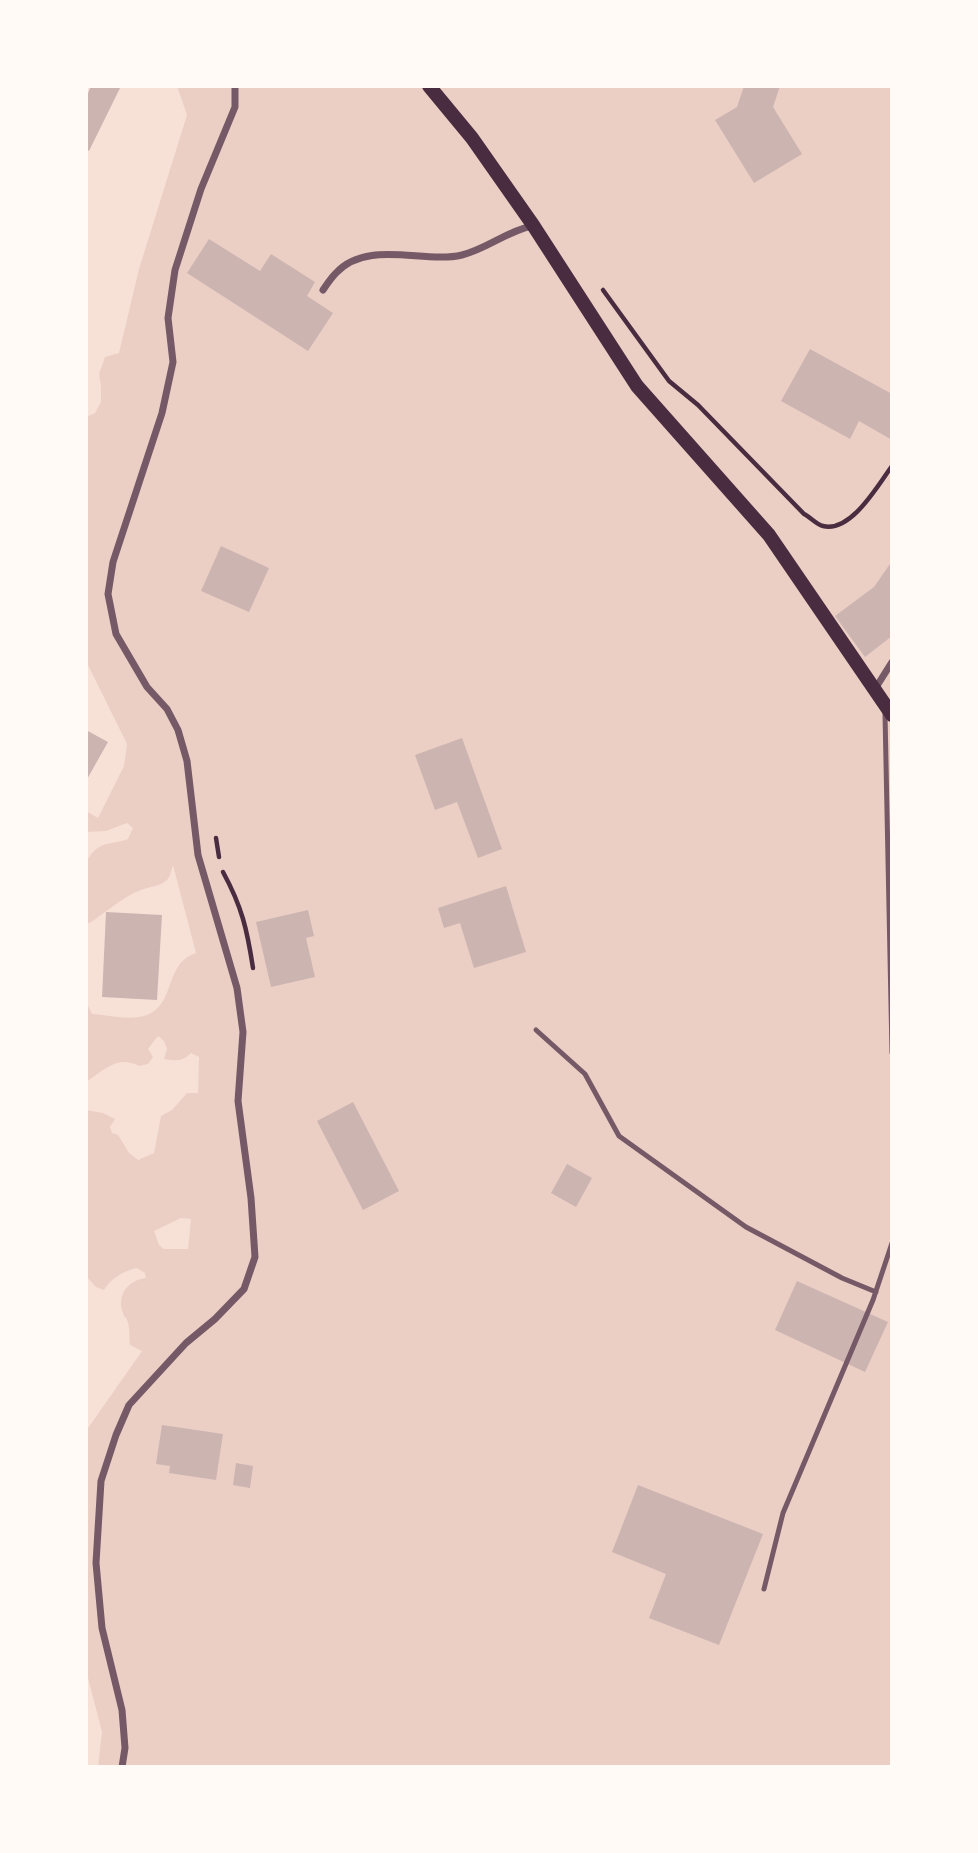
<!DOCTYPE html>
<style>
body{margin:0}
#map{position:relative;width:978px;height:1853px;overflow:hidden;background:#f7e1d7;font-family:Quicksand,sans-serif}
canvas{display:block}
.frame{position:absolute;inset:0;border:88px solid #fffaf5;pointer-events:none}
</style>
<div id="map">
<canvas width="978" height="1853"></canvas>
<div class="frame"></div>
</div>
<script>
const c = document.querySelector('canvas').getContext('2d');
c.lineJoin = 'round';
function fill(path, color) { c.fillStyle = color; c.fill(path, 'evenodd'); }
function trace(path, color, width, dash) { c.strokeStyle = color; c.lineWidth = width; c.lineCap = dash ? 'butt' : 'round'; c.setLineDash(dash || []); c.stroke(path); }
fill(new Path2D(`
 M 177,86 L 892,86 L 892,1767 L 98,1767 L 102,1732 L 86,1670 L 86,1431 L 142,1351 L 130,1345 C 129,1338 130,1329 128,1323 C 127,1317 124,1318 123,1313 C 116,1294 129,1280 146,1278 L 145,1273 L 137,1268 C 124,1271 111,1278 104,1290 L 96,1287 L 86,1276 L 86,1110 L 103,1113 L 115,1119 L 110,1127 L 112,1133 L 118,1135 L 129,1153 L 138,1160 L 154,1153 L 161,1116 L 172,1110 L 187,1093 L 198,1093 L 199,1057 L 191,1053 C 182,1062 176,1061 164,1059 L 167,1049 L 164,1041 L 158,1036 L 148,1049 L 153,1057 L 148,1064 L 139,1066 C 117,1054 103,1071 86,1082 L 86,1001 L 92,1014 C 109,1015 131,1021 147,1015 C 176,1004 164,963 196,953 L 173,865 C 171,870 171,876 167,880 C 161,886 149,887 141,890 C 120,898 105,914 86,925 L 87,860 C 101,839 109,846 128,839 L 133,828 L 127,823 L 106,831 L 86,832 L 86,811 L 98,818 L 124,766 L 127,744 L 86,661 L 86,417 L 95,413 L 101,402 L 101,386 L 99,374 L 105,357 L 119,353 L 139,269 L 187,115 ZM 181,1218 L 191,1219 L 188,1249 L 164,1249 L 159,1245 L 154,1231 Z`), '#ebcfc5');
fill(new Path2D(`
 M 91,86 L 121,86 L 89,151 L 86,149 L 86,98 Z
 M 744,86 L 780,86 L 773,107 L 802,154 L 754,183 L 715,120 L 737,107 Z
 M 209,239 L 260,271 L 271,254 L 315,282 L 307,296 L 333,313 L 308,351 L 187,273 Z
 M 810,349 L 892,394 L 892,440 L 859,421 L 850,439 L 781,401 Z
 M 221,546 L 269,568 L 249,612 L 201,591 Z
 M 892,561 L 892,636 L 865,657 L 835,616 L 874,587 Z
 M 86,730 L 108,742 L 86,781 Z
 M 462,738 L 502,849 L 478,858 L 457,802 L 435,810 L 415,755 Z
 M 506,886 L 526,952 L 474,968 L 460,923 L 444,928 L 438,908 Z
 M 308,910 L 314,936 L 306,938 L 315,977 L 271,987 L 256,922 Z
 M 106,912 L 162,915 L 157,1000 L 102,997 Z
 M 353,1102 L 399,1191 L 363,1210 L 317,1121 Z
 M 567,1164 L 592,1178 L 576,1207 L 551,1193 Z
 M 797,1281 L 888,1322 L 865,1372 L 775,1330 Z
 M 162,1425 L 223,1434 L 216,1480 L 169,1473 L 170,1466 L 156,1464 Z
 M 236,1463 L 253,1466 L 250,1488 L 233,1485 Z
 M 638,1485 L 763,1534 L 719,1645 L 649,1618 L 666,1574 L 612,1552 Z`), '#ccb4b1');
trace(new Path2D(`
 M 603,290 L 669,381 L 698,405 L 804,514 C 810,517 817,525 823,526 C 851,533 878,485 892,466
 M 216,838 L 219,857
 M 223,872 C 242,907 247,929 253,968`), '#4a2c40', 4.5);
trace(new Path2D(`
 M 885,714 L 892,1053
 M 536,1030 L 585,1074 L 619,1136 L 746,1227 L 842,1278 L 876,1292
 M 764,1589 L 783,1513 L 873,1300 L 892,1243`), '#755966', 5);
trace(new Path2D(`
 M 323,290 C 327,284 331,278 336,273 C 367,239 424,264 462,255 C 487,249 507,231 532,226
 M 875,689 L 892,662
 M 122,1767 L 125,1748 L 122,1710 L 102,1628 L 96,1563 L 101,1481 L 116,1435 L 129,1405 L 186,1343 L 215,1319 L 244,1289 L 255,1257 L 251,1198 L 238,1101 L 243,1032 L 237,988 L 198,855 L 187,761 L 178,730 L 167,709 L 147,687 L 116,634 L 108,594 L 113,562 L 162,413 L 173,362 L 168,318 L 175,270 L 201,189 L 235,107 L 235,86`), '#755966', 7);
trace(new Path2D(`
 M 429,86 L 472,138 L 533,225 L 637,386 L 769,535 L 892,715`), '#4a2c40', 14);
</script>
